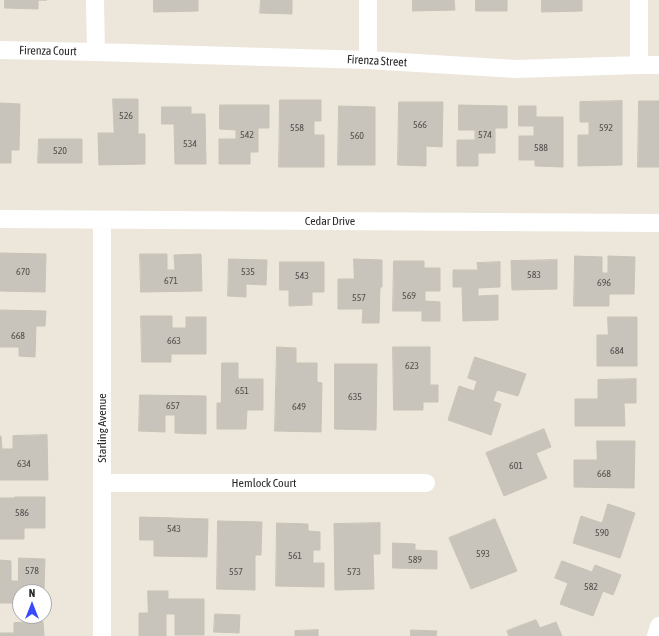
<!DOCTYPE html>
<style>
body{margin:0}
#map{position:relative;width:659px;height:636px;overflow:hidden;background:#ede7db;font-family:"Asap Condensed",sans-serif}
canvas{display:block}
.north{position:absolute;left:12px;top:584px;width:40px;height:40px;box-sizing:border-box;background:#fff;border:1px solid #aaa;border-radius:50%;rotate:0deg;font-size:11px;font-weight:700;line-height:16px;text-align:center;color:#2a2a2a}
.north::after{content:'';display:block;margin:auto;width:14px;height:18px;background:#364bff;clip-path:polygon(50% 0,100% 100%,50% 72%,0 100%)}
</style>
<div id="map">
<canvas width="659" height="636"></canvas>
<div class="north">N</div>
</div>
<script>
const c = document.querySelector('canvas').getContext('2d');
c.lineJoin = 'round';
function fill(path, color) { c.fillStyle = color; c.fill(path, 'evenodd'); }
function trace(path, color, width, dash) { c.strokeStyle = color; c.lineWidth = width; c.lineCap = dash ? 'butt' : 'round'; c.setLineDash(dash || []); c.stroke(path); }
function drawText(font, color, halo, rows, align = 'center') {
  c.font = font + ' "Asap Condensed",sans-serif'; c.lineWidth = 3.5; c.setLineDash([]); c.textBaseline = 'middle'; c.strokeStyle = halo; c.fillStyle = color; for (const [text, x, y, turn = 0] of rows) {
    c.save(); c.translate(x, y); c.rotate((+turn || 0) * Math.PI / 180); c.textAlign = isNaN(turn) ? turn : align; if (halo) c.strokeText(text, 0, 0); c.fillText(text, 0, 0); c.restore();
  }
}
const building = new Path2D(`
 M 5,0 L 47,0 L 38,0 L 38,9 L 5,8 Z
 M 154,0 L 198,0 L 198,11 L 154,12 Z
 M 261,0 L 292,0 L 292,14 L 260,13 Z
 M 413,0 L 454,0 L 455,10 L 413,11 Z
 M 476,0 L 507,0 L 507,11 L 476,11 Z
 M 542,0 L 582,0 L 582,11 L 542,12 Z
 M 113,99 L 138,99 L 138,134 L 145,134 L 145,164 L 99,165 L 98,133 L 114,133 Z
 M 280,100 L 321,100 L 321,121 L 314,121 L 314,135 L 324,135 L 324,167 L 279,167 Z
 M 622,101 L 622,165 L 578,166 L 578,135 L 589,135 L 589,122 L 580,122 L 580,102 Z
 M 639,101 L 659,101 L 659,167 L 638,167 Z
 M 399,102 L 443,102 L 442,147 L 426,146 L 426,166 L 398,165 Z
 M 0,103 L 20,104 L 19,150 L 11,150 L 11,163 L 0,163 Z
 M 220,105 L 269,105 L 269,128 L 258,128 L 258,152 L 250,152 L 250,164 L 219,164 L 219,139 L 236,139 L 236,130 L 220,129 Z
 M 459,105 L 507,106 L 507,128 L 495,128 L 495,153 L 478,153 L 478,166 L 457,166 L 457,140 L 475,140 L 475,130 L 459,130 Z
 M 339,106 L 375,107 L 375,165 L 338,165 Z
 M 519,106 L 536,106 L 536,117 L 563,117 L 563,167 L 535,166 L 535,160 L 519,160 L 519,136 L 534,136 L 534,126 L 519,126 Z
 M 162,107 L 191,107 L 191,114 L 205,114 L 206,164 L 175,164 L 174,124 L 162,124 Z
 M 39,139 L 82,139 L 82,163 L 38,163 Z
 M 0,253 L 46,254 L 45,292 L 0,291 Z
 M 140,254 L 167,254 L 167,270 L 175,270 L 174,255 L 201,254 L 202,291 L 141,292 Z
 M 575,256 L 602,257 L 602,273 L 608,273 L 608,256 L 635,257 L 634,294 L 609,294 L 609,306 L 574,306 Z
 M 229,259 L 267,260 L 266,285 L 246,284 L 246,297 L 228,296 Z
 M 354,259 L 382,260 L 382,287 L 380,287 L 379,323 L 362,323 L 363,309 L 338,309 L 338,279 L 354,279 Z
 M 557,260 L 557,289 L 512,290 L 511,261 Z
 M 394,261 L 424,261 L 424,268 L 440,268 L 440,291 L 425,291 L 425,301 L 440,302 L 440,321 L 422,321 L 422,311 L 393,311 Z
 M 280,262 L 324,262 L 324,292 L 312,292 L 312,305 L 289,306 L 289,290 L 280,290 Z
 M 500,262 L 500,287 L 478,288 L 478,296 L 498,295 L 498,320 L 463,321 L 462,287 L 453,287 L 453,270 L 478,270 L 477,263 Z
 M 0,310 L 46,311 L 45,326 L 36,326 L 35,357 L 19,356 L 19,347 L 0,347 Z
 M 141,316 L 172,316 L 172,328 L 186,328 L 186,317 L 206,317 L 206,354 L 171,354 L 171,362 L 142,362 Z
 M 608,317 L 637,317 L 637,366 L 597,366 L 597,335 L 608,335 Z
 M 277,347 L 296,348 L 296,363 L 317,363 L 317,382 L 322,383 L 321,432 L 275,431 Z
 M 393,347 L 430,347 L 430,385 L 438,385 L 438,402 L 423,402 L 423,410 L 394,410 Z
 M 475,357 L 526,374 L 518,396 L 497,390 L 493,401 L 501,404 L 491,435 L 448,420 L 459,386 L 474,391 L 477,381 L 468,378 Z
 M 222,363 L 238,363 L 238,379 L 263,379 L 263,410 L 247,410 L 246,429 L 217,429 L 217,403 L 221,403 Z
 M 335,364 L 377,364 L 376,430 L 335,429 Z
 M 636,379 L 636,403 L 624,403 L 625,426 L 575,426 L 575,399 L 598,399 L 598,380 Z
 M 140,395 L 206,396 L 206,434 L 175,433 L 175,415 L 165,415 L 165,432 L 139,431 Z
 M 544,429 L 551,447 L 536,453 L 547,478 L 504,496 L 486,453 Z
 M 47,435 L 48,480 L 0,480 L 0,436 L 1,436 L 2,449 L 13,449 L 13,436 Z
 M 597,441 L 635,441 L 634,488 L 574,487 L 574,460 L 597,460 Z
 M 15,497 L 45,497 L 45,528 L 24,528 L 24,539 L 0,539 L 0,498 L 15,498 Z
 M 608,504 L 635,513 L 620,558 L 573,543 L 581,516 L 602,523 Z
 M 140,517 L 208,519 L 207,557 L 154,556 L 154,540 L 140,540 Z
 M 495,519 L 517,571 L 471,589 L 449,538 Z
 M 218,521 L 262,522 L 261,555 L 255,555 L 255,590 L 217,589 Z
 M 277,523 L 308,524 L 308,531 L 320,532 L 320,550 L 313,550 L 313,563 L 324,563 L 324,587 L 276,586 Z
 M 380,523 L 380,554 L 373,554 L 374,589 L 335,590 L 334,524 Z
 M 393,543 L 415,544 L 415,550 L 437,551 L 437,569 L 393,568 Z
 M 19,558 L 45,559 L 44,590 L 35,589 L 35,592 L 20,592 L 20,603 L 0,603 L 0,560 L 11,561 L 11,581 L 18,581 Z
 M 562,561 L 592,572 L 595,565 L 621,575 L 613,595 L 603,591 L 593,616 L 560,604 L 568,583 L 555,578 Z
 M 148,591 L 168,591 L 168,599 L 204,599 L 204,635 L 175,635 L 175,614 L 166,614 L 166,636 L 139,636 L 139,613 L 148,613 Z
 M 215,614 L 240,615 L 239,633 L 214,632 Z
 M 536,620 L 540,628 L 556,622 L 562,636 L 509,636 L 507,631 Z
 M 43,622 L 44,636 L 0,636 L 0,633 L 14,633 L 14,623 Z
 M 318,630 L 318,636 L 295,636 L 295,631 Z
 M 411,630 L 437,631 L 436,636 L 411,636 Z`);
fill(building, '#c8c4bb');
trace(building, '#c8c3b5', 1);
trace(new Path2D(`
 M 95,0 L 96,52
 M 368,0 L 368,60
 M 639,0 L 639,65
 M 0,50 L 96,52 L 368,60 L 516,69 L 639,65 L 659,65
 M 0,219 L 659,223
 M 102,483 L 426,483
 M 102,636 L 102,220
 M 656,636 L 659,626`), '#fff', 18);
drawText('10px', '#52504e', null, [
 ["526",126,116],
 ["566",420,125],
 ["558",297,128],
 ["592",606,128],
 ["542",247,135],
 ["574",485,135],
 ["560",357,136],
 ["534",190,144],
 ["588",541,148],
 ["520",60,151],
 ["670",23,272],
 ["535",248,272],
 ["583",534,275],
 ["543",302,276],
 ["671",171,281],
 ["696",604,283],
 ["569",409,296],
 ["557",359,298],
 ["668",18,336],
 ["663",174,341],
 ["684",617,351],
 ["623",412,366],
 ["651",242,391],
 ["635",355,397],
 ["657",173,406],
 ["649",299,407],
 ["634",24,464],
 ["601",516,466],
 ["668",604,474],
 ["586",22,513],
 ["543",174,529],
 ["590",602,533],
 ["593",483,554],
 ["561",295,556],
 ["589",415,560],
 ["578",32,571],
 ["557",236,572],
 ["573",354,572],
 ["582",591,587]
]);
drawText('12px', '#2a2a2a', '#fff', [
 ["Firenza Court",48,51,1],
 ["Firenza Street",377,61,3],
 ["Cedar Drive",330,221],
 ["Starling Avenue",102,428,-90],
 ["Hemlock Court",264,483]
]);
</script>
